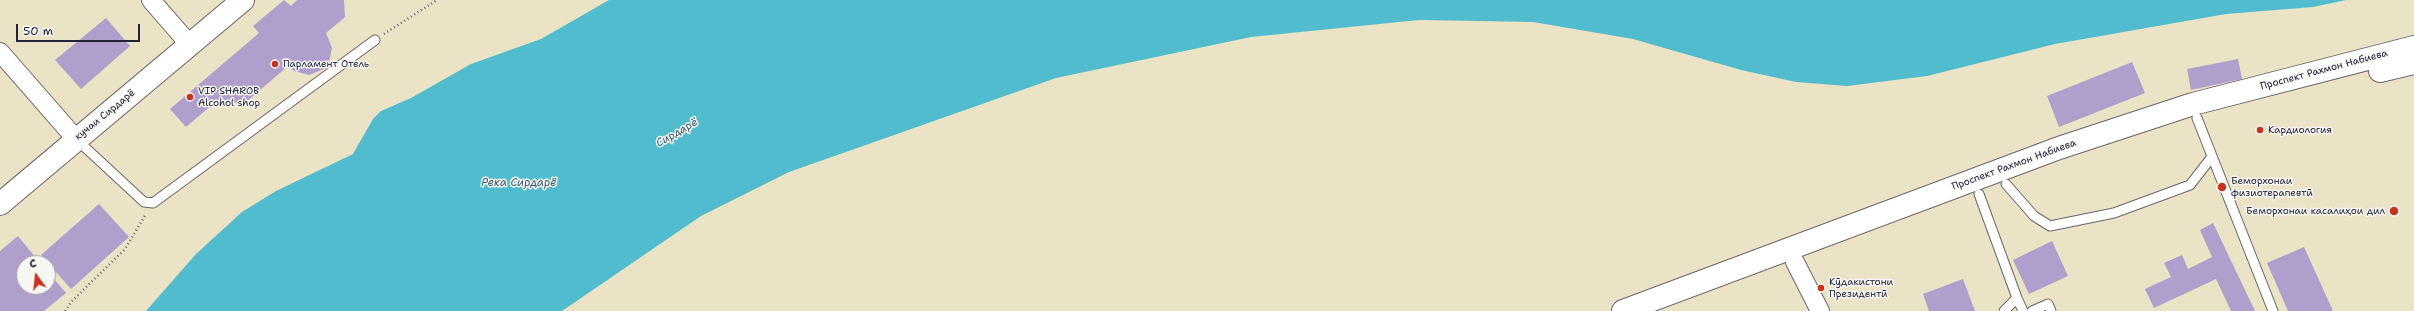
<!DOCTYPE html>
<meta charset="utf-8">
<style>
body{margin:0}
#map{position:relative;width:2414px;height:311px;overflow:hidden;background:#ebe3c5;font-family:"Shantell Sans",sans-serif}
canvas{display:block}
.north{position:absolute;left:16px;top:255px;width:40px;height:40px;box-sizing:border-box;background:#f6f6f2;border:1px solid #a1a1a9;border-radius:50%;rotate:345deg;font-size:11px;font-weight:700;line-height:16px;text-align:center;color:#22223b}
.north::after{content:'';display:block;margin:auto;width:14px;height:18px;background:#c8321e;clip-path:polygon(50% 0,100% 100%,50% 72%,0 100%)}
.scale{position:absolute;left:16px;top:24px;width:124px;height:18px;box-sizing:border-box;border:2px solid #22223b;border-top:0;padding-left:5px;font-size:12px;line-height:14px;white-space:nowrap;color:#22223b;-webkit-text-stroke:3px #f6f6f2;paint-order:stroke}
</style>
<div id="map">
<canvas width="2414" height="311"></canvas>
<div class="north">С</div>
<div class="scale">50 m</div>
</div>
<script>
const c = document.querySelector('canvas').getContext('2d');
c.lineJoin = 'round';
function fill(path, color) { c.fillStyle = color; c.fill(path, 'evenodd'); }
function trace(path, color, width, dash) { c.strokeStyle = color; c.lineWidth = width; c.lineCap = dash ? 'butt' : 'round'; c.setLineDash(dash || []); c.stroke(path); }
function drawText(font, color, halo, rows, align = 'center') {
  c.font = font + ' "Shantell Sans",sans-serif'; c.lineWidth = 3; c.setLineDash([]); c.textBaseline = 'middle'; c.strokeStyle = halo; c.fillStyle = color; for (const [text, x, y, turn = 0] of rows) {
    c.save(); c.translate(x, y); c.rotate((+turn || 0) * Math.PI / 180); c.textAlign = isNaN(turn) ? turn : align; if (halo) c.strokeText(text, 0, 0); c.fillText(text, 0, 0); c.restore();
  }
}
fill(new Path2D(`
 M 609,0 L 2346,0 L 2313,7 L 2226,14 L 2055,44 L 1927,76 L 1847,86 L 1796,82 L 1741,70 L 1633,39 L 1533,22 L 1419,20 L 1251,37 L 1056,78 L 789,172 L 701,216 L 562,311 L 146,311 L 196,254 L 242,212 L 276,191 L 353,154 L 373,119 L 381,111 L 411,98 L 471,64 L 541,39 Z`), '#51bccd');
fill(new Path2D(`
 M 284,0 L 291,6 L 297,0 L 344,0 L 345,17 L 326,33 L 332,48 L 329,63 L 324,69 L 309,75 L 294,71 L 288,66 L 245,103 L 226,102 L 223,98 L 214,106 L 213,104 L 186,127 L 170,109 L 259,33 L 253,26 Z
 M 106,18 L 130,46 L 81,89 L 55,60 Z
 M 2238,59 L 2242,79 L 2191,90 L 2187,69 Z
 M 2132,62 L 2145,93 L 2059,127 L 2047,96 Z
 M 99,204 L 129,237 L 71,289 L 41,255 Z
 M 2213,223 L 2255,311 L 2231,311 L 2216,279 L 2154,308 L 2145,289 L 2171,277 L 2164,263 L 2182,255 L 2188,269 L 2212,257 L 2200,230 Z
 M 18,236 L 40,263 L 24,263 L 24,287 L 48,287 L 48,272 L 66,293 L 44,311 L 0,311 L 0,251 Z
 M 2052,241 L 2068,276 L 2029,294 L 2013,260 Z
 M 2304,247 L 2333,311 L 2288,311 L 2267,263 Z
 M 1963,279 L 1975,311 L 1929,311 L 1923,294 Z`), '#b09ecd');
const service = new Path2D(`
 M 2197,118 L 2273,311
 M 76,139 L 144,202 L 153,203 L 375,40
 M 2006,184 L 2034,216 L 2050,226 L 2114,213 L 2190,185 L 2211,158
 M 1979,194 L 2017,298 L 2004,311
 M 2017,298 L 2023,311
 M 2032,311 L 2048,304 L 2051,311`);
const minor = new Path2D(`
 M 151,0 L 190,45
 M 0,52 L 76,139
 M 1795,262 L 1820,311`);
const secondary = new Path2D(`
 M 2380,71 L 2414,63
 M 0,204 L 243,0
 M 1623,311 L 2059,148 L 2193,104 L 2414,47`);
trace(service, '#68666b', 11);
trace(minor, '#68666b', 20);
trace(secondary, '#68666b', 24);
trace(new Path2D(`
 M 384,34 L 437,0
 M 65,311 L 71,302 L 125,249 L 146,214`), '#68666b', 2.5, [1, 3]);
trace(service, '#fff', 9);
trace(minor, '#fff', 18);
trace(secondary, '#fff', 22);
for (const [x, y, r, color] of [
 [275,64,4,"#c8321e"],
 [190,97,4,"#c8321e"],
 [2260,130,4,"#c8321e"],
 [2222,187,5,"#c8321e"],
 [2394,211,5,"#c8321e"],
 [1821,288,4,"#c8321e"]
]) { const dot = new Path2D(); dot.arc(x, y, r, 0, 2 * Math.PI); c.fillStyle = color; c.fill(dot); trace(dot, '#f6f6f2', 1.5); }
drawText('10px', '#22223b', '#f6f6f2', [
 ["Парламент Отель",283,64],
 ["VIP SHAROB",198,91],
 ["Alcohol shop",198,103],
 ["Кардиология",2268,130],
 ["Беморхонаи",2231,181],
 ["физиотерапевтӣ",2231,193],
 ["Беморхонаи касалиҳои дил",2385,211,"right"],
 ["Кӯдакистони",1829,282],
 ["Президентӣ",1829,294]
], 'left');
drawText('10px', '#22223b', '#f6f6f2', [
 ["Проспект Рахмон Набиева",2324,70,-15],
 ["кучаи Сирдарё",105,115,-39],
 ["Проспект Рахмон Набиева",2014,165,-20]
]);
drawText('italic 11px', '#32586e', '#f6f6f2', [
 ["Сирдарё",677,133,-30],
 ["Река Сирдарё",519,183]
]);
</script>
